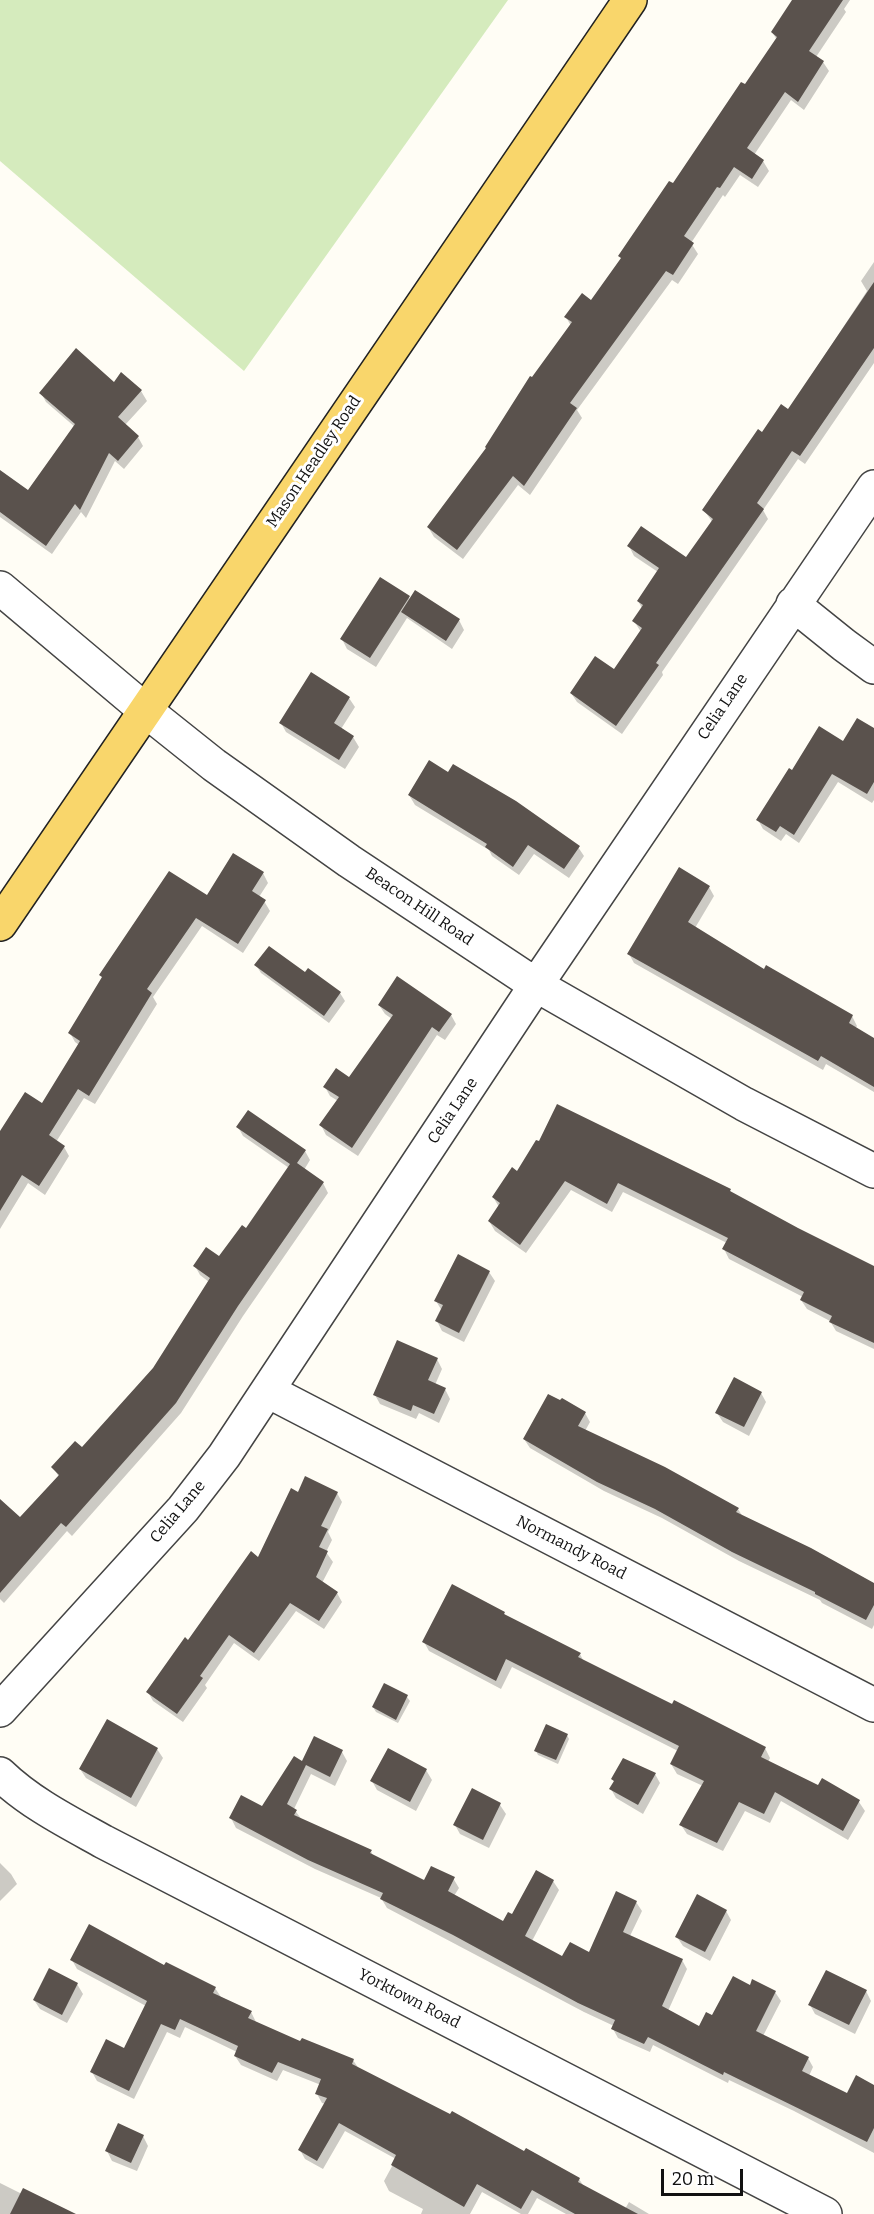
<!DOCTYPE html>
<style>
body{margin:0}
#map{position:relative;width:874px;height:2214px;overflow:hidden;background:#fffdf5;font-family:Bitter,serif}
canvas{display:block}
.scale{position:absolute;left:661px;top:2169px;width:82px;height:27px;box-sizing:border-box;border:3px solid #111;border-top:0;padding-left:8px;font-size:18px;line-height:21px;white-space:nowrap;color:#111;-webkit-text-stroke:4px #fff;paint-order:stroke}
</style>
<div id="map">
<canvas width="874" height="2214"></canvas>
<div class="scale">20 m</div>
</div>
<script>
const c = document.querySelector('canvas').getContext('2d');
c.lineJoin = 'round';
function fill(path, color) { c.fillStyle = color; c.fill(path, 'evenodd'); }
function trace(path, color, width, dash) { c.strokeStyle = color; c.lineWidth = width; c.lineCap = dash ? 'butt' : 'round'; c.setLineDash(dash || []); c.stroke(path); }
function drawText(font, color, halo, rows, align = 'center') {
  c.font = font + ' Bitter,serif'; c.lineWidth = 6; c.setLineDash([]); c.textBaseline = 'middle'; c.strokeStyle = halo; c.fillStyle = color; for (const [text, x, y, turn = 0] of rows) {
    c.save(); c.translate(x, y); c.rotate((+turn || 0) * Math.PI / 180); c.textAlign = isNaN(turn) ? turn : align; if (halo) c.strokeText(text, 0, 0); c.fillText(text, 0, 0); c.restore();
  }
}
fill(new Path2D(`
 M 0,0 L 508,0 L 244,371 L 0,161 Z`), '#d5ebbd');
fill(new Path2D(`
 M 795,0 L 850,0 L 844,9 L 846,12 L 816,57 L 823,62 L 829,71 L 804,110 L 791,100 L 754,155 L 763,161 L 769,171 L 758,187 L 740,175 L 725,197 L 723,195 L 691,243 L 698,254 L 678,284 L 672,280 L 577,410 L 582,418 L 530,495 L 518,485 L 463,559 L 434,537 L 428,527 L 488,449 L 532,379 L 571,326 L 566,317 L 591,302 L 746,86 L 777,40 L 772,32 Z
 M 874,262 L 874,363 L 805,464 L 798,459 L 763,510 L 768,519 L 662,672 L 663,675 L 622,734 L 577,702 L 571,693 L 614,671 L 641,632 L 634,621 L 642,608 L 638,601 L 658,572 L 634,556 L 629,546 L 686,559 L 713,523 L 704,510 L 763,434 L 788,411 L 867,291 L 861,281 Z
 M 122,374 L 141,391 L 147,401 L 125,425 L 138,437 L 143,446 L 124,469 L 115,461 L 86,518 L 81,512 L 52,554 L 0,517 L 0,472 L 28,492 L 75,427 L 46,402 L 41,393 L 115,384 Z
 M 409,597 L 410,600 L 459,620 L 464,630 L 452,649 L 407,618 L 376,667 L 347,649 L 342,639 Z
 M 349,698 L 355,707 L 341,729 L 353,737 L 359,747 L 345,769 L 286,732 L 281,723 Z
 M 874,730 L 874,800 L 872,803 L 838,782 L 799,843 L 786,834 L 781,841 L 763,829 L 758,820 L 844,743 Z
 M 409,795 L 578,847 L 584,856 L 569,878 L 534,854 L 519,875 L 492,856 L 489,850 L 415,805 Z
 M 263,873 L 268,883 L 259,897 L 264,901 L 270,911 L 243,953 L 202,926 L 153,997 L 157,1004 L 95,1104 L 84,1098 L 56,1142 L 64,1147 L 69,1156 L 45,1195 L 28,1183 L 0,1229 L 0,1134 L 42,1105 L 79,1045 L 75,1042 L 70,1033 L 208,897 Z
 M 709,887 L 714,896 L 695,928 L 764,971 L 852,1016 L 857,1026 L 855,1029 L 874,1040 L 874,1092 L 826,1064 L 823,1070 L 634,963 L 629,954 Z
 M 256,965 L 305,975 L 340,993 L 345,1001 L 329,1023 L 261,973 Z
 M 379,1005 L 451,1015 L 456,1024 L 445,1040 L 437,1035 L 358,1156 L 326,1135 L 321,1125 L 338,1101 L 330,1096 L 325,1087 L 350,1079 L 392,1019 L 385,1014 Z
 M 238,1127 L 305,1151 L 310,1160 L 304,1170 L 323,1183 L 328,1193 L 243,1316 L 181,1413 L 72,1536 L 67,1531 L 4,1603 L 0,1599 L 0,1510 L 20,1519 L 59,1477 L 53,1467 L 82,1449 L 154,1369 L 209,1282 L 200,1275 L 195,1266 L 220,1259 L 247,1230 L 289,1168 L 243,1136 Z
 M 518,1173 L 730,1190 L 731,1193 L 874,1272 L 874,1349 L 836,1331 L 830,1321 L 807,1309 L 801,1300 L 803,1297 L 729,1259 L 724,1249 L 727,1243 L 623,1192 L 612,1212 L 571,1190 L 526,1253 L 495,1231 L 489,1221 L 499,1207 L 493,1197 Z
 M 489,1272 L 495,1281 L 464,1342 L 442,1331 L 437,1321 L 442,1311 L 436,1301 Z
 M 437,1359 L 442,1369 L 435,1385 L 445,1389 L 450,1399 L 439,1423 L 419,1413 L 416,1419 L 380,1404 L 375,1395 Z
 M 761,1393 L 766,1402 L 749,1436 L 723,1422 L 717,1413 Z
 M 585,1413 L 590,1422 L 585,1431 L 738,1509 L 743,1517 L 874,1584 L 874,1625 L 872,1629 L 822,1603 L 820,1600 L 739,1561 L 662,1518 L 604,1491 L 530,1448 L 524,1439 Z
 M 337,1493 L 342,1502 L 328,1532 L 332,1540 L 326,1552 L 333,1562 L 322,1583 L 337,1593 L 342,1602 L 324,1629 L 296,1611 L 259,1661 L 234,1643 L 205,1685 L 207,1688 L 183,1722 L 153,1701 L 148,1692 L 259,1559 L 299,1494 Z
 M 504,1613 L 506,1617 L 580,1654 L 584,1662 L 765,1748 L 770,1758 L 768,1762 L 819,1787 L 823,1780 L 859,1802 L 865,1811 L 848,1840 L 781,1801 L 770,1823 L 745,1811 L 723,1851 L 687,1834 L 681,1825 L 703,1786 L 677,1774 L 671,1764 L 678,1751 L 512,1667 L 501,1689 L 429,1651 L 424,1642 Z
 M 407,1697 L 410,1701 L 398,1723 L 376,1712 L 373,1707 Z
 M 567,1735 L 569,1739 L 558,1764 L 538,1755 L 536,1751 Z
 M 157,1749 L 163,1758 L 136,1807 L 86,1778 L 80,1769 Z
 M 342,1752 L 347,1761 L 335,1786 L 311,1774 L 294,1809 L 302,1820 L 371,1851 L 373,1856 L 425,1882 L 453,1878 L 459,1888 L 454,1896 L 504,1923 L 553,1881 L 559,1890 L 532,1941 L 563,1958 L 589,1954 L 636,1902 L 642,1911 L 630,1936 L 682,1960 L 687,1969 L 668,2011 L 699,2028 L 751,1987 L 775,1992 L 781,2001 L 763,2036 L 808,2058 L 813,2067 L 809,2076 L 848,2095 L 874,2086 L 874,2153 L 794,2111 L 729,2080 L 728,2083 L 653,2045 L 650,2052 L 618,2038 L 613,2029 L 614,2026 L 584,2012 L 387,1908 L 381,1898 L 315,1869 L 236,1828 L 231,1818 L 262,1808 L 303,1763 Z
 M 426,1770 L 432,1780 L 416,1811 L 377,1790 L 372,1781 Z
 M 655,1774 L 660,1783 L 643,1814 L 616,1798 L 611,1789 L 614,1782 L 613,1779 Z
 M 500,1805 L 506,1814 L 489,1848 L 460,1834 L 455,1825 Z
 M 0,1863 L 11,1874 L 17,1884 L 0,1901 Z
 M 726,1911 L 731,1920 L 710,1961 L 683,1946 L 677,1937 Z
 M 72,1960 L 165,1967 L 215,1988 L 221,1997 L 251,2012 L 256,2022 L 301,2043 L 353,2060 L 359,2069 L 524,2154 L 579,2179 L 585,2188 L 625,2209 L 629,2202 L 649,2214 L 566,2214 L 537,2198 L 528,2214 L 521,2214 L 482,2192 L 470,2214 L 421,2214 L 423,2209 L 389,2191 L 384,2181 L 396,2159 L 345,2131 L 323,2169 L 305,2159 L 300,2150 L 326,2104 L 322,2103 L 317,2094 L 321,2085 L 283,2070 L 277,2081 L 241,2065 L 235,2056 L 237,2052 L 185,2027 L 180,2038 L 167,2032 L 134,2099 L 97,2081 L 92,2072 L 125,2050 L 146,2006 L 77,1969 Z
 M 77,1984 L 83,1994 L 67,2023 L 40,2009 L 34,2000 Z
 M 866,1991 L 871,2001 L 855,2034 L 815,2014 L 810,2005 Z
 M 143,2136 L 148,2146 L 137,2171 L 112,2161 L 107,2151 Z
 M 0,2183 L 22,2194 L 72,2214 L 0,2214 Z`), '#0003');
fill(new Path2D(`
 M 792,0 L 843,0 L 809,51 L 824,61 L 798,102 L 785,92 L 747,148 L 764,160 L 752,179 L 734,167 L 720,188 L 717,187 L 684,236 L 694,243 L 673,275 L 666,271 L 570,403 L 577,408 L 524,486 L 513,476 L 457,550 L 427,527 L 486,448 L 485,447 L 530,376 L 532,377 L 572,322 L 564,317 L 582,293 L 591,300 L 621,258 L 618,256 L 669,181 L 673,183 L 741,82 L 745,84 L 777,37 L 771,32 Z
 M 874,282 L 874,348 L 800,456 L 792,451 L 757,503 L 764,509 L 656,663 L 659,665 L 616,726 L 570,693 L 595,656 L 614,669 L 642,628 L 632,621 L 643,605 L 637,601 L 659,568 L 627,546 L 641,526 L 686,557 L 713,519 L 702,510 L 758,429 L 762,432 L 781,404 L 788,409 Z
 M 76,348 L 114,382 L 121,372 L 142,390 L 118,417 L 139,436 L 118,461 L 109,453 L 80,510 L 75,504 L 46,546 L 0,512 L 0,470 L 28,490 L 75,424 L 39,393 Z
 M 380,577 L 410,596 L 370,658 L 340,639 Z
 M 415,590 L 460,619 L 446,641 L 401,612 Z
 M 311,672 L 350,697 L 334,723 L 354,736 L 339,760 L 279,723 Z
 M 857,718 L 874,728 L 874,782 L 867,794 L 832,774 L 794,835 L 780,826 L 776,832 L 756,820 L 789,768 L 792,770 L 819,726 L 843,741 Z
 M 429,760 L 448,772 L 453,764 L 516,801 L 580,846 L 564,869 L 528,845 L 513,867 L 485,847 L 487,844 L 408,795 Z
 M 233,853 L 264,872 L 252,891 L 266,900 L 238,944 L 196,918 L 147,989 L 152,993 L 89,1096 L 78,1089 L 49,1135 L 65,1146 L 39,1186 L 22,1175 L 0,1211 L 0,1131 L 25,1092 L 42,1103 L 80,1041 L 68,1033 L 102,977 L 99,975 L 169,871 L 207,895 Z
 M 679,867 L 710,886 L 688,922 L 764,969 L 766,965 L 853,1015 L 849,1023 L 874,1038 L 874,1087 L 821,1056 L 818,1061 L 627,954 Z
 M 269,946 L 305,972 L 308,968 L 341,992 L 324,1016 L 254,965 Z
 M 397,976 L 452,1014 L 439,1032 L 432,1027 L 352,1148 L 319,1125 L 339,1097 L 323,1087 L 336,1068 L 349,1077 L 393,1015 L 378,1005 Z
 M 557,1104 L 731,1189 L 730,1191 L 798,1228 L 874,1266 L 874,1343 L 829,1322 L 832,1316 L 800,1300 L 804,1292 L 722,1249 L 728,1238 L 618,1183 L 607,1204 L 565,1181 L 520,1245 L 488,1221 L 500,1203 L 492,1197 L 512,1167 L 517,1171 L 536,1140 L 539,1141 Z
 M 248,1110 L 306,1150 L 297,1163 L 324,1182 L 238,1306 L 176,1403 L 66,1527 L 61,1523 L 0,1593 L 0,1499 L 20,1517 L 59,1475 L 51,1467 L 75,1441 L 82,1447 L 153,1368 L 210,1278 L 193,1266 L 206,1247 L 219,1256 L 242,1225 L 246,1228 L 290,1164 L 236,1127 Z
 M 458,1254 L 490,1271 L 459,1333 L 435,1321 L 443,1305 L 434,1301 Z
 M 397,1340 L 438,1358 L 428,1380 L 446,1388 L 434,1414 L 413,1405 L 411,1411 L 373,1395 Z
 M 734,1377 L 762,1392 L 744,1427 L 715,1413 Z
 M 548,1394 L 560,1400 L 562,1398 L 586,1412 L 578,1426 L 665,1467 L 739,1508 L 736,1512 L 811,1548 L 874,1583 L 874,1605 L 866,1620 L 815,1594 L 815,1592 L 732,1552 L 655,1509 L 597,1482 L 523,1439 Z
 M 305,1476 L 338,1492 L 321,1526 L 328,1529 L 319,1547 L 328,1551 L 316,1577 L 338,1592 L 319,1621 L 290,1603 L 254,1653 L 229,1635 L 200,1676 L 203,1678 L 177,1714 L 146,1692 L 185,1637 L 188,1640 L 251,1551 L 258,1557 L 291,1488 L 298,1492 Z
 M 452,1584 L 505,1612 L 504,1614 L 581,1653 L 578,1657 L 672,1704 L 674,1700 L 766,1747 L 761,1757 L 818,1785 L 822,1778 L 860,1800 L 843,1831 L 775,1792 L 764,1814 L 739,1802 L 717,1843 L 679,1825 L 704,1781 L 670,1764 L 679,1746 L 506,1659 L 496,1681 L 422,1642 Z
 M 384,1683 L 408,1695 L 396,1720 L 372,1707 Z
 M 107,1719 L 158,1748 L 131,1798 L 79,1769 Z
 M 546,1724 L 568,1734 L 556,1760 L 534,1751 Z
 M 314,1736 L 343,1750 L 330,1777 L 306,1765 L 287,1804 L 297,1810 L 294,1815 L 372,1850 L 370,1853 L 424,1880 L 431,1866 L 455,1877 L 448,1891 L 503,1921 L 508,1912 L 512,1914 L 536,1870 L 554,1880 L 525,1936 L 562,1956 L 570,1942 L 589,1952 L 616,1891 L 637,1901 L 623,1932 L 683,1959 L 662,2006 L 699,2026 L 706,2012 L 712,2015 L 733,1976 L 750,1985 L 752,1979 L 776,1991 L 756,2031 L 809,2057 L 802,2071 L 847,2093 L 856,2075 L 874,2085 L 874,2128 L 867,2142 L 724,2072 L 723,2075 L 648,2037 L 644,2044 L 611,2029 L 615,2020 L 578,2003 L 453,1935 L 380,1899 L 383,1893 L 308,1860 L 229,1818 L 241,1795 L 262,1806 L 294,1756 L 302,1761 Z
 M 388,1748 L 427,1769 L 410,1802 L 370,1781 Z
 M 623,1758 L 656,1773 L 638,1805 L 609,1789 L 614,1781 L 611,1779 Z
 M 472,1788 L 501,1803 L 483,1840 L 453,1825 Z
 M 697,1894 L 727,1910 L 705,1952 L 675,1937 Z
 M 89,1924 L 164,1965 L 166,1962 L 216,1987 L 213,1993 L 252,2011 L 248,2018 L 300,2041 L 302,2038 L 354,2059 L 352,2064 L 450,2114 L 452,2111 L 524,2151 L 526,2148 L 580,2178 L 578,2182 L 638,2214 L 575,2214 L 532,2190 L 521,2209 L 477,2184 L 464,2207 L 391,2165 L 396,2155 L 339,2123 L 317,2161 L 298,2150 L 327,2098 L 315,2094 L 321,2079 L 278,2062 L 272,2073 L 234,2056 L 238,2046 L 180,2019 L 175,2030 L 161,2024 L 129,2091 L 90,2072 L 106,2039 L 124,2048 L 147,2001 L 70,1960 Z
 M 49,1968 L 78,1983 L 62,2015 L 33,2000 Z
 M 826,1970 L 867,1990 L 849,2025 L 808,2005 Z
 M 118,2123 L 144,2135 L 131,2163 L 105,2151 Z
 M 23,2188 L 76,2214 L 10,2214 Z`), '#5a524d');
const minor = new Path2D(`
 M 0,588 L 145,710 L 214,765 L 349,861 L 536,985 L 744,1104 L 874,1171
 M 793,604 L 844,645 L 874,667
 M 268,1391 L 874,1705
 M 0,1710 L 183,1509 L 224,1456 L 536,985 L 874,487
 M 0,1774 C 30,1803 68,1822 104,1842 L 825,2214`);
const major = new Path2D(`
 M 0,924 L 630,0`);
trace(minor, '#444', 36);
trace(major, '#222', 36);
trace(minor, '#fff', 33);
trace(major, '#f9d66b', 33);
drawText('16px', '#111', '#fff', [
 ["Mason Headley Road",314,462,-56],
 ["Celia Lane",723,707,-56],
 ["Beacon Hill Road",419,907,34],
 ["Celia Lane",453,1111,-56],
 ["Celia Lane",178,1512,-50],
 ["Normandy Road",571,1548,27],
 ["Yorktown Road",409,1999,27]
]);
</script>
